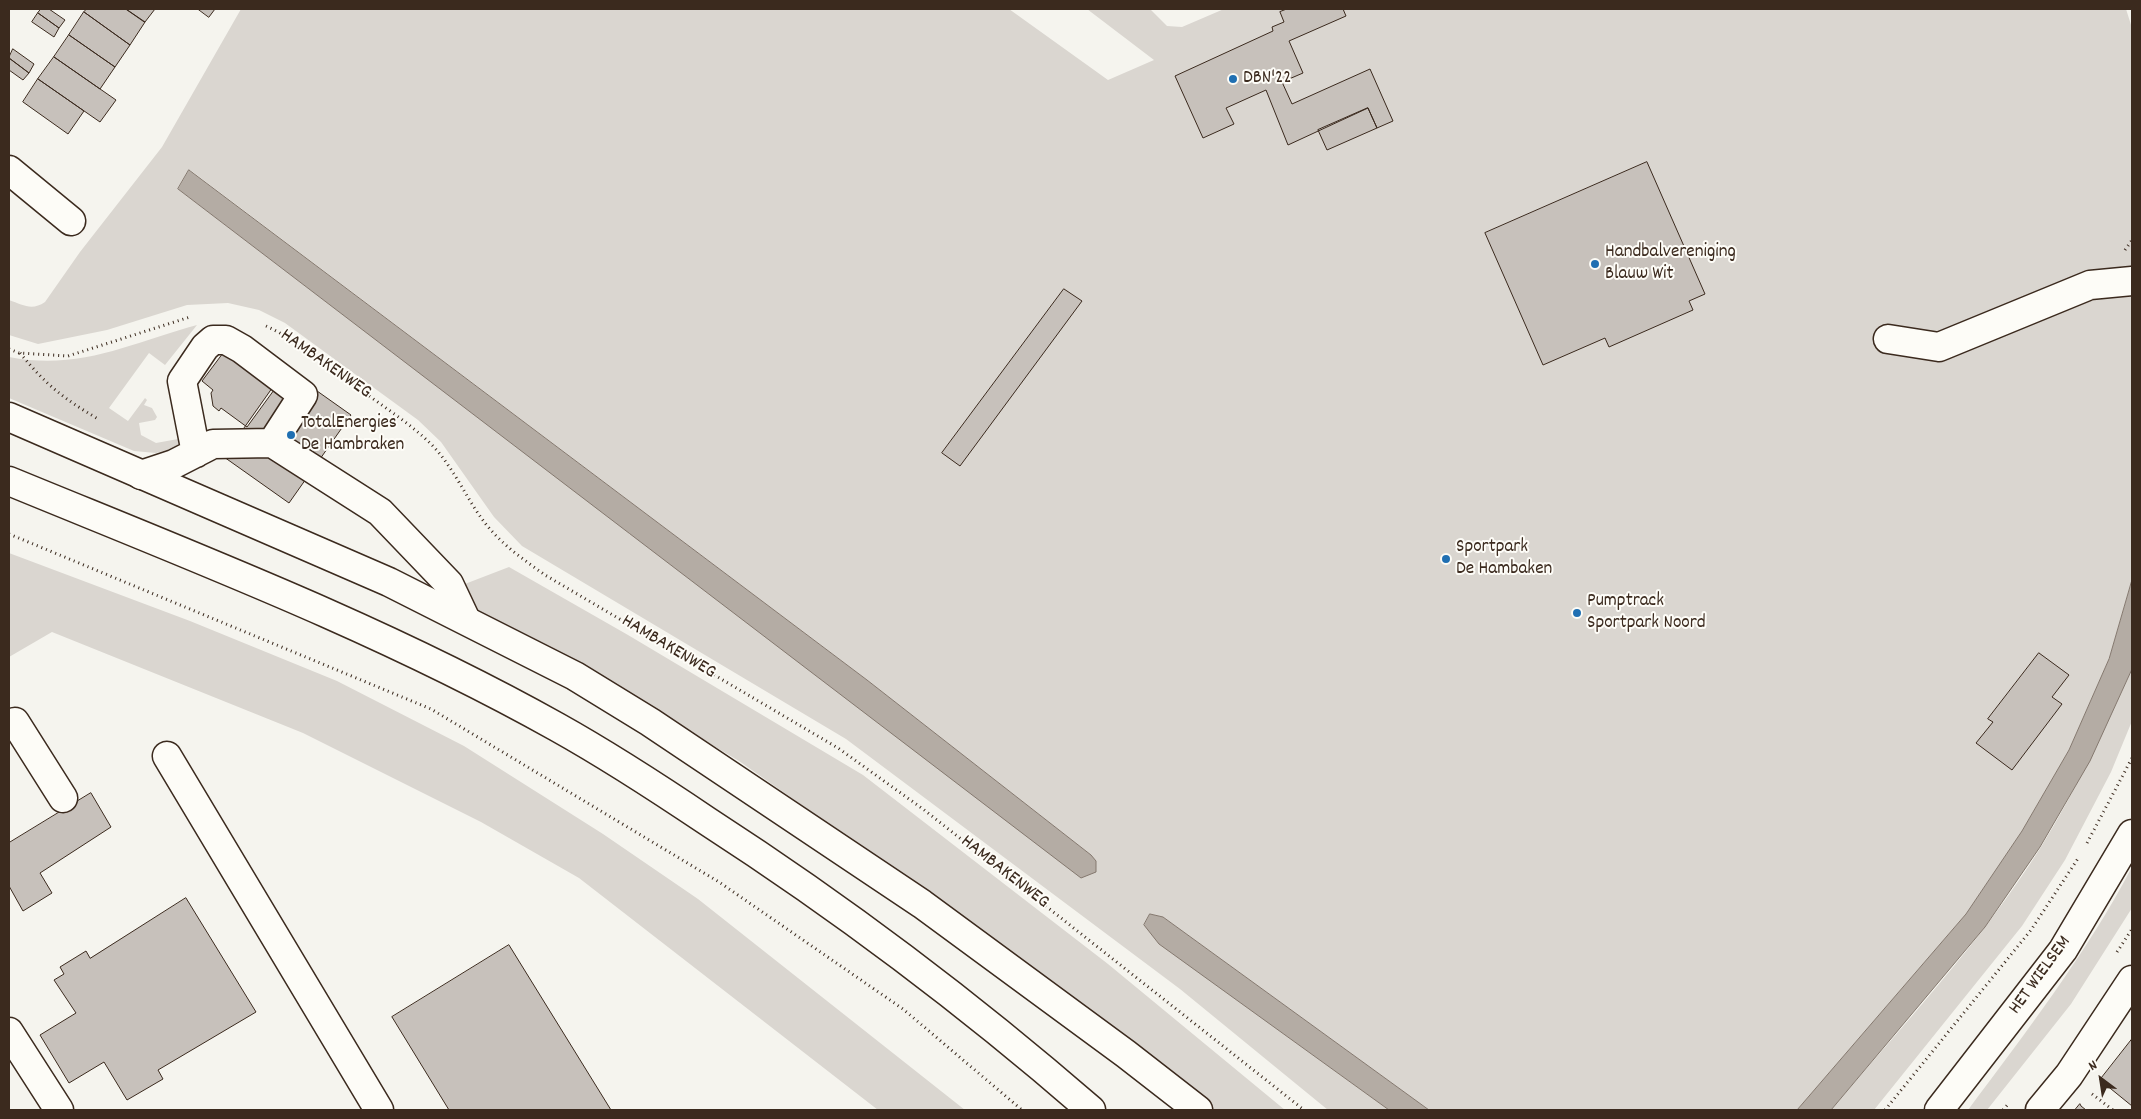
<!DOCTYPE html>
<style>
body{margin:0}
#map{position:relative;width:2141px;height:1119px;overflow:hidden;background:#f5f4ee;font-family:Dekko,sans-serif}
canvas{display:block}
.frame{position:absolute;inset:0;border:10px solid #3b2a1e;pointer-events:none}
.north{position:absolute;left:2076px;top:1054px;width:50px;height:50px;-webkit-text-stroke:4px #fdfcf7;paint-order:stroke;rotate:329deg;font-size:14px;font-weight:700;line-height:20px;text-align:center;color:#3b2a1e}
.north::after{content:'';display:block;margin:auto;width:18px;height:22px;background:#3b2a1e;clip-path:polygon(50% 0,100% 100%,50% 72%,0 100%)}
</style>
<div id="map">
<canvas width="2141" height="1119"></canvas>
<div class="frame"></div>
<div class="north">N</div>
</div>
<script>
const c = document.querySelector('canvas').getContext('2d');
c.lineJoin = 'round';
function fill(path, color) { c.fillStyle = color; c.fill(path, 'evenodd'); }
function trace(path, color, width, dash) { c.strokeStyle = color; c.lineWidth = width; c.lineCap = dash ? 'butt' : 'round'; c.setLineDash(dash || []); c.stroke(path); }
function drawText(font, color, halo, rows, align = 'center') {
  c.font = font + ' Dekko,sans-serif'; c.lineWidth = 4; c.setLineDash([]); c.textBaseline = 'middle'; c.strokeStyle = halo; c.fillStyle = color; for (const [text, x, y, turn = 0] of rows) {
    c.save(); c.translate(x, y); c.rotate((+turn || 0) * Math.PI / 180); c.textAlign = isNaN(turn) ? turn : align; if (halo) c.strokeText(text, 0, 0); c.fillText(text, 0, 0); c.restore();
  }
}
fill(new Path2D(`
 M 241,9 L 1009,9 L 1108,80 L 1154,60 L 1087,9 L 1150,9 L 1167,26 L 1182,27 L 1224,9 L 2126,9 L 2132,28 L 2132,580 L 2109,659 L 2069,750 L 2022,831 L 1966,914 L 1797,1110 L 1429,1110 L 1163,917 L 1150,914 L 1160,944 L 1389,1110 L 1328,1110 L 1180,989 L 846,739 L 522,546 L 494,517 L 441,442 L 418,420 L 285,323 L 259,310 L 228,303 L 187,305 L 107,330 L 38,344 L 9,335 L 9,300 C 23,305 32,311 45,302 L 80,252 L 162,147 ZM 190,170 L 867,680 L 1091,855 L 840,693 L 178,189 Z
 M 197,325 L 165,365 L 149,353 L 109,408 L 128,421 L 145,398 L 147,400 L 144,405 L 152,408 L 157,417 L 155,420 L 139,423 L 141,435 L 156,443 L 178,439 L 180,444 L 178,447 L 156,453 L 134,451 L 9,398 L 9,357 C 80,371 131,343 197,325 Z
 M 9,553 L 190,621 L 337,681 L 464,746 L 603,834 L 698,899 L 965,1110 L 878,1110 L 579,878 L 481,822 L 303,733 L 52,632 L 9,657 Z
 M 509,567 L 628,635 L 863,775 L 1108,964 L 1285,1110 L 1212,1110 L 907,879 L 739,761 L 603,680 L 444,592 Z
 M 2132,669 L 2132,721 L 2111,772 L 2065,860 L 2022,926 L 1874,1110 L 1831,1110 C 1902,1026 1982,941 2041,847 C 2076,790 2104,730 2132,669 Z
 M 2132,867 L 2132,908 L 2071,1004 L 1987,1110 L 1968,1110 C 2026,1032 2087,953 2132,867 Z`), '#dad6d0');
const water = new Path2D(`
 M 189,170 L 867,680 L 1091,855 L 1096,861 L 1096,872 L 1081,878 L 178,189 Z
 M 2132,580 L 2132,669 L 2090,761 L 2040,847 L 1985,927 L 1831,1110 L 1797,1110 L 1966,914 L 2022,831 L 2069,750 L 2109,659 Z
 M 1150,914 L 1163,917 L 1429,1110 L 1389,1110 L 1159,944 L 1144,925 Z`);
fill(water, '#b4aca4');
trace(water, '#84786e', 1);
const building = new Path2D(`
 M 41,9 L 49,9 L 65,20 L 59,28 L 38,13 Z
 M 87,9 L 126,9 L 145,22 L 130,45 L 84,12 Z
 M 126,9 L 155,9 L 145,22 Z
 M 198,9 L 215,9 L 209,17 Z
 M 1287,9 L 1343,9 L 1346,16 L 1289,41 L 1303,73 L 1282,82 L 1292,104 L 1370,69 L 1393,121 L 1377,128 L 1368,108 L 1288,145 L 1266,90 L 1226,108 L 1234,124 L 1203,138 L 1175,76 L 1273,31 L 1272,27 L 1284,22 L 1280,12 Z
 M 84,12 L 130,45 L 115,67 L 69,35 Z
 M 38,13 L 59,28 L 54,37 L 32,22 Z
 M 69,35 L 115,67 L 100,89 L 54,57 Z
 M 13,49 L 34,64 L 29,73 L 9,58 Z
 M 54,57 L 116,100 L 100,122 L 38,79 Z
 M 9,58 L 29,73 L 23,80 L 9,70 Z
 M 38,79 L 84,111 L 68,134 L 23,102 Z
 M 1368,108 L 1377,128 L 1327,150 L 1318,130 Z
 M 1647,162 L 1705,294 L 1689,301 L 1693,310 L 1609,347 L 1605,338 L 1543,365 L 1485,233 Z
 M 1064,289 L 1082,301 L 960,466 L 942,453 Z
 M 249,339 L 274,390 L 247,427 L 221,408 L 219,411 L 213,406 L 211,393 L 213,390 L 202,381 L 223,353 L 234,361 Z
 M 286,369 L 351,415 L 289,503 L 224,457 Z
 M 2039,653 L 2069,675 L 2052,697 L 2062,704 L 2012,770 L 1976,743 L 1993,722 L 1988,719 Z
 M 91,793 L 111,827 L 40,873 L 52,893 L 23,911 L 9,886 L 9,843 Z
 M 186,898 L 256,1012 L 158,1070 L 163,1079 L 127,1100 L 104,1062 L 69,1083 L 40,1035 L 76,1013 L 54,980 L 64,974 L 60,967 L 86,951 L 90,958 Z
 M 509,945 L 611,1110 L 449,1110 L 392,1017 Z
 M 2132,1039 L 2132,1106 L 2100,1080 Z
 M 2080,1104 L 2081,1106 L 2086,1110 L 2075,1110 Z`);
fill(building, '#c7c1bb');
trace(building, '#3b2a1e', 1);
const minor = new Path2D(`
 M 9,170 L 71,221
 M 1888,339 L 1939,347 L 2090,285 L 2132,281
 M 196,453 L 182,381 L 205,347 L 213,340 L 226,340 L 242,349 L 303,395 L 272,443
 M 141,475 L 174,464 L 213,444 L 272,443 L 380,512 L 449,584 L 466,620
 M 9,726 L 15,722 L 63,798
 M 167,756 L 379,1110
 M 9,1032 L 59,1110
 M 1939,1110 L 2063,950 L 2132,834
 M 2040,1110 L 2069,1075 L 2132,980`);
const major = new Path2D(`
 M 9,417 L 389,582 L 575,676 L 650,722 L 922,904 L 1126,1054 L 1198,1110
 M 9,481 C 194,557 382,629 557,727 C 609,756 658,788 707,821 C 843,909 969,1004 1091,1110`);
trace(minor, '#3b2a1e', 31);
trace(major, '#3b2a1e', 31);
trace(new Path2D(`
 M 2125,250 L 2132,240
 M 266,326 C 299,341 328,366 357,387 C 382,406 410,423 432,445 C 454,468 466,498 485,523 C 501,544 524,560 545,575 L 838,748 L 923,809 L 1304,1110
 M 9,349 L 19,353 L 68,356 L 190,317
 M 20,353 C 46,385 63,398 98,419
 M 9,534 L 431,709 L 719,882 L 903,1009 L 1022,1110
 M 2087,843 L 2132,758
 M 2117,952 L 2132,929
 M 2092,1094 L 2113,1110
 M 1885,1110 L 2031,930 L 2079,857
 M 2003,1110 L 2009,1103`), '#3b2a1e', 3, [1, 4]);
trace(minor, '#fdfcf7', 28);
trace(major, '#fdfcf7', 28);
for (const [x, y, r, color] of [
 [1233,79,5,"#1f6fb2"],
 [1595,264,5,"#1f6fb2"],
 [291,435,5,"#1f6fb2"],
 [1446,559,5,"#1f6fb2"],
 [1577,613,5,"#1f6fb2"]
]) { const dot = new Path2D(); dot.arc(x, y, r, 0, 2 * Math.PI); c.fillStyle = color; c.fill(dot); trace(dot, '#fdfcf7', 2); }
drawText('19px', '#3b2a1e', '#fdfcf7', [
 ["DBN'22",1243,79],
 ["Handbalvereniging",1605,253],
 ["Blauw Wit",1605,275],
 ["TotalEnergies",301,424],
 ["De Hambraken",301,446],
 ["Sportpark",1456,548],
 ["De Hambaken",1456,570],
 ["Pumptrack",1587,602],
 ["Sportpark Noord",1587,624]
], 'left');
drawText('19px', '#3b2a1e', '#fdfcf7', [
 ["HAMBAKENWEG",325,365,35],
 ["HAMBAKENWEG",668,648,31],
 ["HAMBAKENWEG",1004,873,38],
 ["HET WIELSEM",2041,976,-54]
]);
</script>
